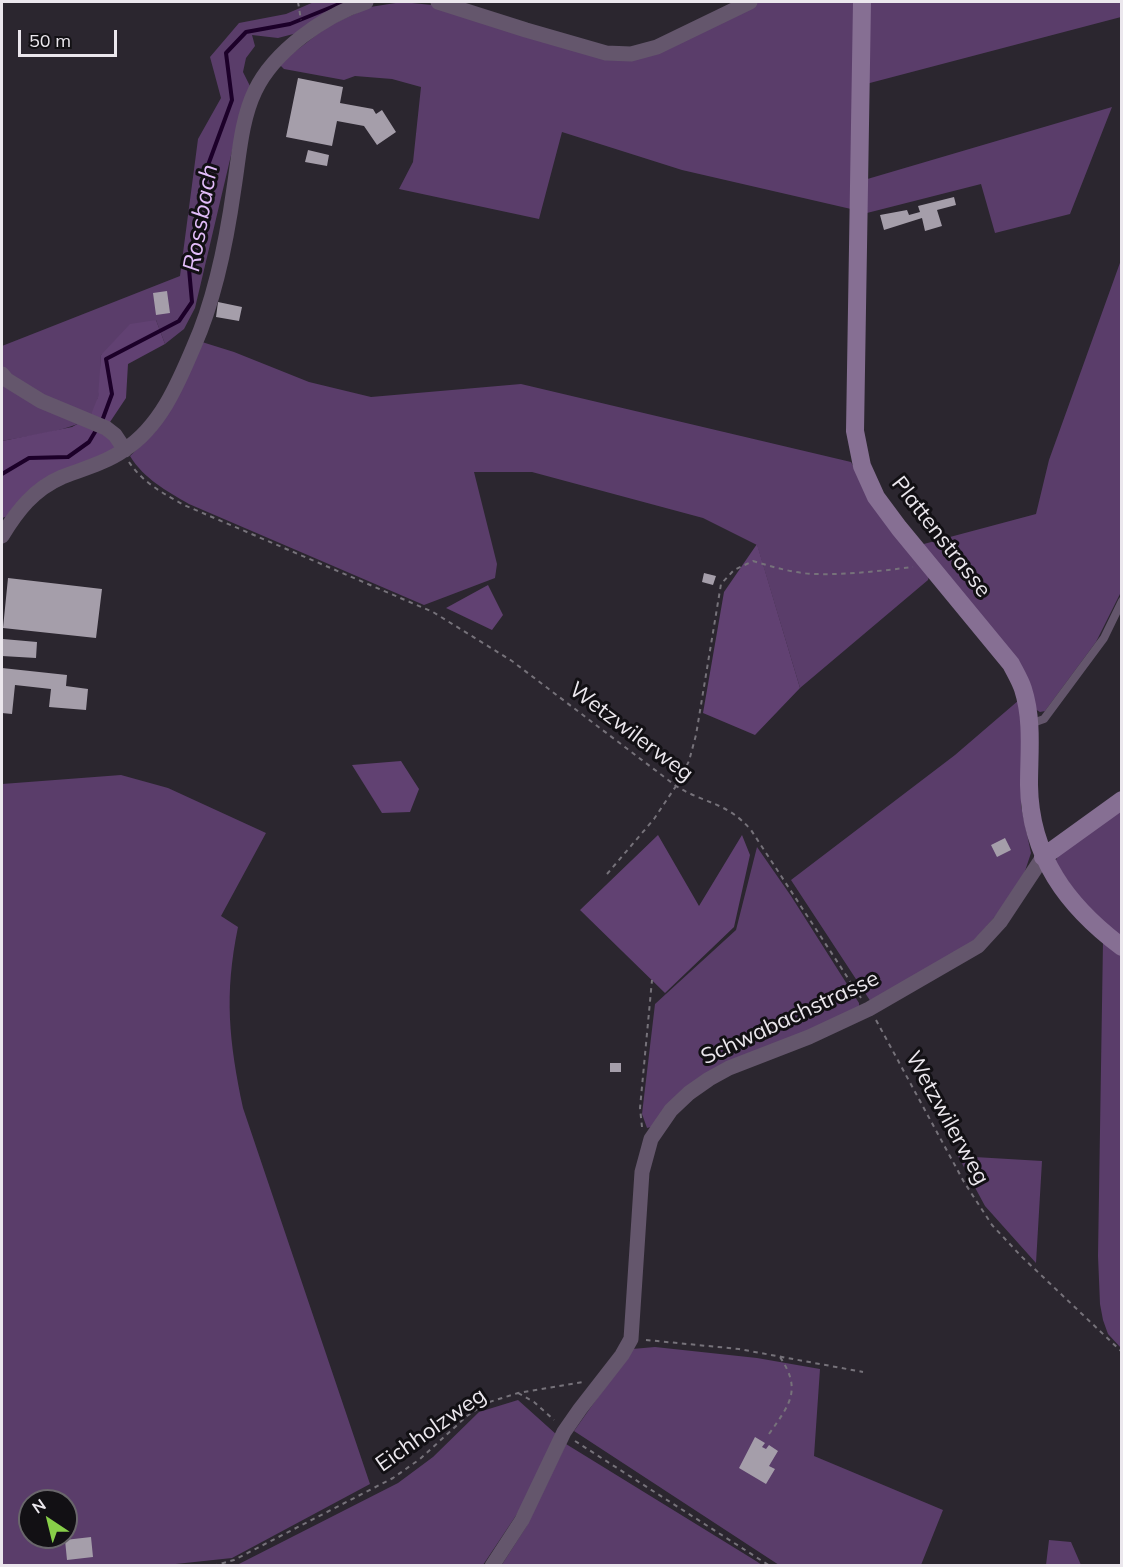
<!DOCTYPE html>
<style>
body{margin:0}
#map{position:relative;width:1123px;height:1567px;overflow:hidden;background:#2b262f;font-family:Mulish,sans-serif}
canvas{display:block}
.frame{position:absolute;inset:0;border:3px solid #ebe7ed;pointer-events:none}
.north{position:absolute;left:18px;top:1489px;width:60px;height:60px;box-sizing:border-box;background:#121014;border:2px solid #69666b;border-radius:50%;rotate:325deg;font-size:16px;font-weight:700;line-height:24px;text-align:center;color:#ebe7ed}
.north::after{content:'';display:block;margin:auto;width:21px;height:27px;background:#88cf49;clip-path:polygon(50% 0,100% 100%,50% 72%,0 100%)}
.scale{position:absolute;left:18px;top:30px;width:99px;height:27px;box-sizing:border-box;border:3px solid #ebe7ed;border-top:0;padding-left:8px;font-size:18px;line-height:21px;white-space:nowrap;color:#ebe7ed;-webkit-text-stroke:4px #121014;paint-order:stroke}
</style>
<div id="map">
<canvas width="1123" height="1567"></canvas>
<div class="frame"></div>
<div class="north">N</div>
<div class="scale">50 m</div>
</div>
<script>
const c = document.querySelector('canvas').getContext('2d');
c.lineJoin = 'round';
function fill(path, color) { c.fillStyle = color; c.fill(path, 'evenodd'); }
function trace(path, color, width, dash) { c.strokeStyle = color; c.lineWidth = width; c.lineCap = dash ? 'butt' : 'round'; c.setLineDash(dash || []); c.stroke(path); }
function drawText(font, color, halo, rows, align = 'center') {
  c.font = font + ' Mulish,sans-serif'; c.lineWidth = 6; c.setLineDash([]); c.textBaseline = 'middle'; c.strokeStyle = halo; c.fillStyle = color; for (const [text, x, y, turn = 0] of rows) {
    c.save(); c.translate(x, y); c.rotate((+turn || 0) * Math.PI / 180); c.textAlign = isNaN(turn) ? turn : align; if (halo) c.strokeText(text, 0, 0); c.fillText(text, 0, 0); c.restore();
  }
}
fill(new Path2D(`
 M 314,2 L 354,2 L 301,32 L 278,38 L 252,35 L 255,46 L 246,58 L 243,72 L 250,86 L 241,113 L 195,308 L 184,329 L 165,344 L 156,320 L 101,355 C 100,374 102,399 91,415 C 81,430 21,437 2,441 L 2,346 L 180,276 L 198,139 L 221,98 L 210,57 L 239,23 L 286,14 Z
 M 402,2 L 432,5 L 503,29 L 654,54 L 759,2 L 856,2 L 851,209 L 682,170 L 562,132 L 539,219 L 399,189 L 413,162 L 421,87 L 392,79 L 355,76 L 344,80 L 284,69 L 279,64 L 328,26 L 370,7 Z
 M 867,2 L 1121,2 L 1121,17 L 866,84 Z
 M 1112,107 L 1070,214 L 995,233 L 981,184 L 863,214 L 864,180 Z
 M 1121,260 L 1121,592 L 1096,642 L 1045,711 L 1040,712 L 1035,709 L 920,545 L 1036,514 L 1049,460 Z
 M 202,342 L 234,352 L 309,382 L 371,397 L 521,384 L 851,462 L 860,479 L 929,576 L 928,580 L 800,688 L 757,545 L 703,518 L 532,472 L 474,472 L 497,564 L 495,578 L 424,605 L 189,504 C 167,491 144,479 130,456 L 155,432 Z
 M 1019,700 L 1022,728 L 1021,806 L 1031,853 L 1023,877 L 1011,898 L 973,942 L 871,1002 L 791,880 L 955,755 Z
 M 121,775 L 168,788 L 266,833 L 221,916 L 238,927 C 224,995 229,1041 243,1108 L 370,1484 L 232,1558 L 157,1566 L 2,1566 L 2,784 ZM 30,1501 L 66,1501 L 66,1537 L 30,1537 Z
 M 1121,807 L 1121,941 L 1090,913 L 1055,862 L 1058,856 Z
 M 757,847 L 791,896 L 859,1003 L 859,1010 L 711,1071 L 651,1127 L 647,1128 L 642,1114 L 655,1004 L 736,930 Z
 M 1103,941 L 1122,955 L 1121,1348 L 1108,1334 L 1103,1320 L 1100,1304 L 1098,1256 Z
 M 958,1156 L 1042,1161 L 1036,1263 L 985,1206 Z
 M 655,1347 L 757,1358 L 820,1369 L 814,1456 L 943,1510 L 921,1565 L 779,1565 L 574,1431 L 632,1349 Z
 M 518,1400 L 557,1435 L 529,1496 L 483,1565 L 235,1566 L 398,1483 L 433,1457 L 479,1412 Z
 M 566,1444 L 756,1561 L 762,1565 L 501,1566 L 526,1527 Z
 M 1049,1540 L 1071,1542 L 1081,1565 L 1046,1565 Z`), '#5a3d6a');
fill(new Path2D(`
 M 156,320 L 165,344 L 128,364 L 126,398 L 106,428 L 125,450 L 60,478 L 15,514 L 2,518 L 2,441 L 72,427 L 90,417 L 98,397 L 101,355 L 130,324 Z
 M 757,544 L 800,688 L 755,735 L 703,713 L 724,592 Z
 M 488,585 L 503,615 L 492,630 L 446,608 Z
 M 401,761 L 419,789 L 410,812 L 382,813 L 352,765 Z
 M 658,835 L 699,906 L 742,835 L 750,855 L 734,927 L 665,993 L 580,910 Z`), '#614172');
trace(new Path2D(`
 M 102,421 L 112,394 L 106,359 L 179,321 L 192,302 L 189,269 L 204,176 L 232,100 L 226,53 L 246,32 L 290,24 L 344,2
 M 2,474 L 29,458 L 68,457 L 89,442 L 98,427`), '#1c0029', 4);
fill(new Path2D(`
 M 298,78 L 343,87 L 340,103 L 373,109 L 376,114 L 382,110 L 396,132 L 377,145 L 364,126 L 337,121 L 332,146 L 286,137 Z
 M 308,150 L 329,155 L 327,166 L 305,162 Z
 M 954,197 L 956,205 L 937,210 L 942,226 L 925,231 L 922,218 L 884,230 L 880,215 L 907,210 L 909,215 L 920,212 L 918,206 Z
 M 167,291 L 170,313 L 156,315 L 153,293 Z
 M 218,302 L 242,307 L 239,321 L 216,317 Z
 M 704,573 L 716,576 L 713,585 L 702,582 Z
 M 8,578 L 102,589 L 96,638 L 3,628 Z
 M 3,639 L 37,642 L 36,658 L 2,656 Z
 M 2,668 L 67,675 L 66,686 L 88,689 L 86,710 L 49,707 L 51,689 L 15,685 L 12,714 L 2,713 Z
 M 1005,838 L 1011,850 L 997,857 L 991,845 Z
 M 610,1063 L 621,1063 L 621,1072 L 610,1072 Z
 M 755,1437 L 765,1443 L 762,1447 L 766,1449 L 769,1445 L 778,1451 L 769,1466 L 775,1469 L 766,1484 L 739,1468 Z
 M 91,1537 L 93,1557 L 67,1560 L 65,1540 Z`), '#a59eaa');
trace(new Path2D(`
 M 298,2 L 301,20
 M 129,462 C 142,482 164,494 184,505 L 433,612 L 512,661 L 676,786 C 705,804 727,802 751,830 L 861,998
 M 607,874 L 654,819 L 676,786 L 689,761 L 696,735 L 721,584 L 734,570 L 753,561 C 773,567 793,573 813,574 C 846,575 880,571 913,567
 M 876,1020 L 964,1182 L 992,1225 L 1021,1256 L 1122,1352
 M 642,1127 L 640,1108 L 652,980
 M 646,1340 L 739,1349 L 863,1372
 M 518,1393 L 534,1402 L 554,1420
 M 769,1434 C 790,1404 802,1390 780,1357
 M 575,1441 L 770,1566
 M 213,1566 L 234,1560 L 393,1478 L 420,1459 L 467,1416 L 486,1403 L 518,1393 L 583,1382`), '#76727a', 2, [4.5, 4.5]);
trace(new Path2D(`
 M 1030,724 L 1044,719 L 1104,638 L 1122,601`), '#64566c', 8);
trace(new Path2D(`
 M 438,2 L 526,30 L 606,53 L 631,54 L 657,47 L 750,2
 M 2,374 L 7,380 L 41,401 L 106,428 L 115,435 L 125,450
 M 2,536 C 17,511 34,489 62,477 C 83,469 105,463 124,450 C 160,427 178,384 194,346 C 214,301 227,238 234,188 C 239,157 241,120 255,91 C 274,51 325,15 366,2
 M 492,1566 L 522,1520 L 564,1432 L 580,1409 L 622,1355 L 631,1339 L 642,1172 L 651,1139 L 671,1110 L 689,1093 L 709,1079 L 729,1068 L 809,1037 L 869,1009 L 978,946 L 1000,922 L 1043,857`), '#64566c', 15);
trace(new Path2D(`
 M 862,2 L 855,431 L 862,466 L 876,497 L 899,528 L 1011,664 C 1015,672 1020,680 1023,689 C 1033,720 1029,753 1029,785 C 1030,856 1067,906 1122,947
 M 1043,857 L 1122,800`), '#866f93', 18);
drawText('22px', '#ebe7ed', '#121014', [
 ["Plattenstrasse",941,537,52],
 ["Wetzwilerweg",631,732,37],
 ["Schwabachstrasse",790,1018,-25],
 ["Wetzwilerweg",947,1118,61],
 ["Eichholzweg",431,1430,-35]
]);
drawText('italic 24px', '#e2bcf9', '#121014', [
 ["Rossbach",201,218,-80]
]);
</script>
